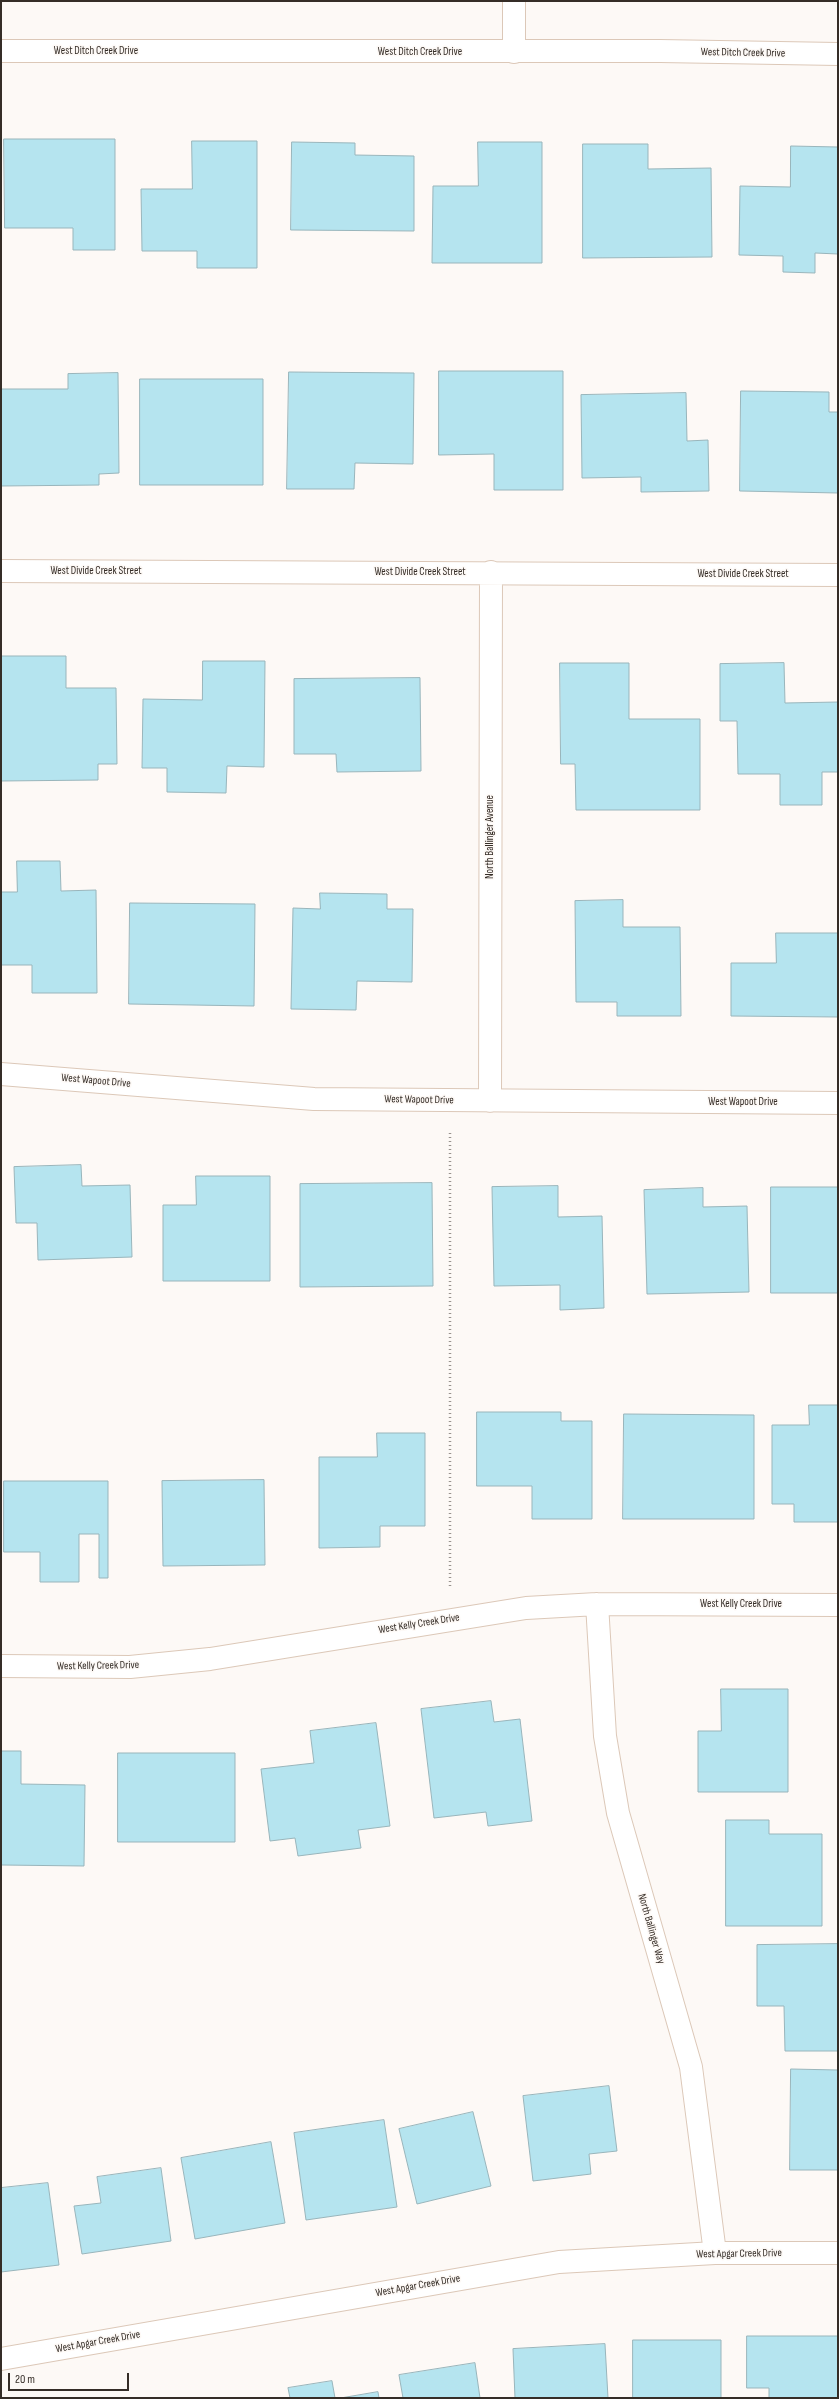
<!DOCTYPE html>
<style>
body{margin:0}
#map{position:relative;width:839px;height:2399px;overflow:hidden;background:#fdf9f6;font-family:"Sofia Sans Condensed",sans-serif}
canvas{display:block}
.frame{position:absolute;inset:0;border:2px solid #352d27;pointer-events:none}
.scale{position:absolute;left:8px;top:2373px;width:121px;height:18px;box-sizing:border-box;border:2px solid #352d27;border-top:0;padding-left:5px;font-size:12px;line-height:14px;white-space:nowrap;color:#352d27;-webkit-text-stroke:3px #fdf9f6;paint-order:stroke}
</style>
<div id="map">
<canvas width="839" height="2399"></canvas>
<div class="frame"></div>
<div class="scale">20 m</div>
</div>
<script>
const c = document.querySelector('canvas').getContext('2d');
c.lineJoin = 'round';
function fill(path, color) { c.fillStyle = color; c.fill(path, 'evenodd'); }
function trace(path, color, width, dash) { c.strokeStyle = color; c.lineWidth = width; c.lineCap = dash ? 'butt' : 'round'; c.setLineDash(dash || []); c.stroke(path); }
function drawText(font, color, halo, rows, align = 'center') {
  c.font = font + ' "Sofia Sans Condensed",sans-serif'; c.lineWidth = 3; c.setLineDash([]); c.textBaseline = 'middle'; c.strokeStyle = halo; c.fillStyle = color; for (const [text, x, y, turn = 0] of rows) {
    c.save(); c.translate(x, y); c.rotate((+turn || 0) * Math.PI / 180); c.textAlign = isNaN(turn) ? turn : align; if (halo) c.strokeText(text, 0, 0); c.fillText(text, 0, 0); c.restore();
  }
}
const building = new Path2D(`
 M 4,139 L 115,139 L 115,250 L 73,250 L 73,228 L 5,228 Z
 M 192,141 L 257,141 L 257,268 L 197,268 L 197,251 L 142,251 L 141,189 L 192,189 Z
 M 292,142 L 355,143 L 355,155 L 414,156 L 414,231 L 291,230 Z
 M 478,142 L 542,142 L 542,263 L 432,263 L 433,186 L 478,186 Z
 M 583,144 L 648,144 L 648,169 L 711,168 L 712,257 L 583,258 Z
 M 791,146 L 838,147 L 838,254 L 815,253 L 815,273 L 783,272 L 783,256 L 739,255 L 740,186 L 790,187 Z
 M 439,371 L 563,371 L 563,490 L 494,490 L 494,454 L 439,455 Z
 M 289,372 L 414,373 L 413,464 L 355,463 L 354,489 L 287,489 Z
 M 118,373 L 119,473 L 99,474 L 99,485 L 1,486 L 1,389 L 68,389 L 68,374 Z
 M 140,379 L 263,379 L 263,485 L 140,485 Z
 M 741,391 L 829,392 L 829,412 L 838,412 L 838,493 L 740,491 Z
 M 686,393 L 687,441 L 708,440 L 709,491 L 641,492 L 641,477 L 582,478 L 581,395 Z
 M 1,656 L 66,656 L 66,688 L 116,688 L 117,764 L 98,764 L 98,780 L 1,781 Z
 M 203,661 L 265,661 L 264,767 L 227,766 L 226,793 L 167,792 L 167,768 L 142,768 L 143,699 L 202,700 Z
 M 560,663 L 629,663 L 629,719 L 700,719 L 700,810 L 576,810 L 575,764 L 561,764 Z
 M 784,663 L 785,703 L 838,702 L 838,772 L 822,772 L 822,805 L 780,805 L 780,774 L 738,774 L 737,721 L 720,721 L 720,664 Z
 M 420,678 L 421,771 L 337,772 L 336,754 L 294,754 L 294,679 Z
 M 17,861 L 60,861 L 61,891 L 96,890 L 97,993 L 32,993 L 32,965 L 1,965 L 1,892 L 17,892 Z
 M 320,893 L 387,894 L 387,909 L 413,909 L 412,982 L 357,981 L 356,1010 L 291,1009 L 293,908 L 320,909 Z
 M 623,900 L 623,927 L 680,927 L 681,1016 L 617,1016 L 617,1002 L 576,1002 L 575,901 Z
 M 130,903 L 255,904 L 254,1006 L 129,1004 Z
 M 776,933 L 838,933 L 838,1017 L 731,1016 L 731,963 L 776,963 Z
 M 81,1165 L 82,1186 L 130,1185 L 132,1257 L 38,1260 L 37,1223 L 16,1223 L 14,1167 Z
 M 196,1176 L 270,1176 L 270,1281 L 163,1281 L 163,1205 L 196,1205 Z
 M 432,1183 L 433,1286 L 300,1287 L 300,1184 Z
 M 558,1186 L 558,1217 L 602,1216 L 604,1308 L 560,1310 L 560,1285 L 494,1286 L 492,1187 Z
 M 771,1187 L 838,1187 L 838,1293 L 771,1293 Z
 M 703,1188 L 703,1207 L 747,1206 L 749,1292 L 647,1294 L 644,1190 Z
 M 809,1405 L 838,1405 L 838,1522 L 794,1522 L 794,1504 L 772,1504 L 772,1425 L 809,1425 Z
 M 477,1412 L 561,1412 L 561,1421 L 592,1421 L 592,1519 L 532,1519 L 532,1486 L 477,1486 Z
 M 624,1414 L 754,1415 L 754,1519 L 623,1519 Z
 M 377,1433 L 425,1433 L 425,1526 L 380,1526 L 380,1547 L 319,1548 L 319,1457 L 377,1457 Z
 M 264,1480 L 265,1565 L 163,1566 L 162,1481 Z
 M 4,1481 L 108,1481 L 108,1578 L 99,1578 L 99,1534 L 79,1534 L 79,1582 L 40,1582 L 40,1552 L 4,1552 Z
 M 721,1689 L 788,1689 L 788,1792 L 698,1792 L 698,1731 L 721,1731 Z
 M 491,1701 L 494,1722 L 520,1719 L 532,1821 L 488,1826 L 486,1812 L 434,1818 L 421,1709 Z
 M 376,1723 L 390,1826 L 358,1830 L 361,1848 L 298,1856 L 295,1838 L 270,1841 L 261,1769 L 314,1763 L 310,1731 Z
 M 1,1751 L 21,1751 L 21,1784 L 85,1785 L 84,1866 L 1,1865 Z
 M 118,1753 L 235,1753 L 235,1842 L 118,1842 Z
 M 726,1820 L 769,1820 L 769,1834 L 822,1834 L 822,1926 L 726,1926 Z
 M 838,1944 L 838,2051 L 785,2051 L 784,2006 L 757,2006 L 757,1945 Z
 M 791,2069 L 838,2070 L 838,2170 L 790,2170 Z
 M 609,2086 L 617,2151 L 589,2154 L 591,2174 L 533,2181 L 523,2096 Z
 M 473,2112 L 491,2186 L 417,2204 L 399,2129 Z
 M 384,2120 L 397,2207 L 306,2220 L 294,2133 Z
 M 271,2142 L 285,2223 L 195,2239 L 181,2158 Z
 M 161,2168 L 171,2241 L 82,2254 L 74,2206 L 101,2203 L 97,2177 Z
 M 48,2183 L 59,2265 L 1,2272 L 1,2188 Z
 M 747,2336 L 838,2336 L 838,2398 L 769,2398 L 769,2388 L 747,2388 Z
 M 633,2340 L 721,2340 L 721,2398 L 633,2398 Z
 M 605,2344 L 608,2398 L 515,2398 L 513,2349 Z
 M 475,2363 L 480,2398 L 403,2398 L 399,2375 Z
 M 332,2381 L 335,2398 L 290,2398 L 288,2388 Z
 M 378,2392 L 379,2398 L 341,2398 Z`);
fill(building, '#b5e4ef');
trace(building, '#99b5bb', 1);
const minor = new Path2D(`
 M 1,51 L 660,51 L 838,54
 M 514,52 L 514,1
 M 1,571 L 838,575
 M 1,1074 L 314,1099 L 838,1103
 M 490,1101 L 491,572
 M 597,1604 L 605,1736 L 618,1813 L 691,2067 L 715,2253
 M 1,1666 L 130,1667 L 210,1659 L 526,1608 L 597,1604 L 838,1605
 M 1,2359 L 559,2262 L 715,2253 L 838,2253`);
trace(minor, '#dcc8b8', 24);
trace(new Path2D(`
 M 450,1133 L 450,1588`), '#99938e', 2.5, [1, 3]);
trace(minor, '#fff', 22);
drawText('11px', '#352d27', '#fdf9f6', [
 ["West Ditch Creek Drive",96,51],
 ["West Ditch Creek Drive",420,52],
 ["West Ditch Creek Drive",743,53,1],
 ["West Divide Creek Street",96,571],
 ["West Divide Creek Street",420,572],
 ["West Divide Creek Street",743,574],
 ["North Ballinger Avenue",490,837,-90],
 ["West Wapoot Drive",96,1081,5],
 ["West Wapoot Drive",419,1100,1],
 ["West Wapoot Drive",743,1102],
 ["West Kelly Creek Drive",741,1604],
 ["West Kelly Creek Drive",419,1624,-9],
 ["West Kelly Creek Drive",98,1666,-1],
 ["North Ballinger Way",651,1929,74],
 ["West Apgar Creek Drive",739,2254,-1],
 ["West Apgar Creek Drive",418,2286,-10],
 ["West Apgar Creek Drive",98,2342,-10]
]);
</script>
